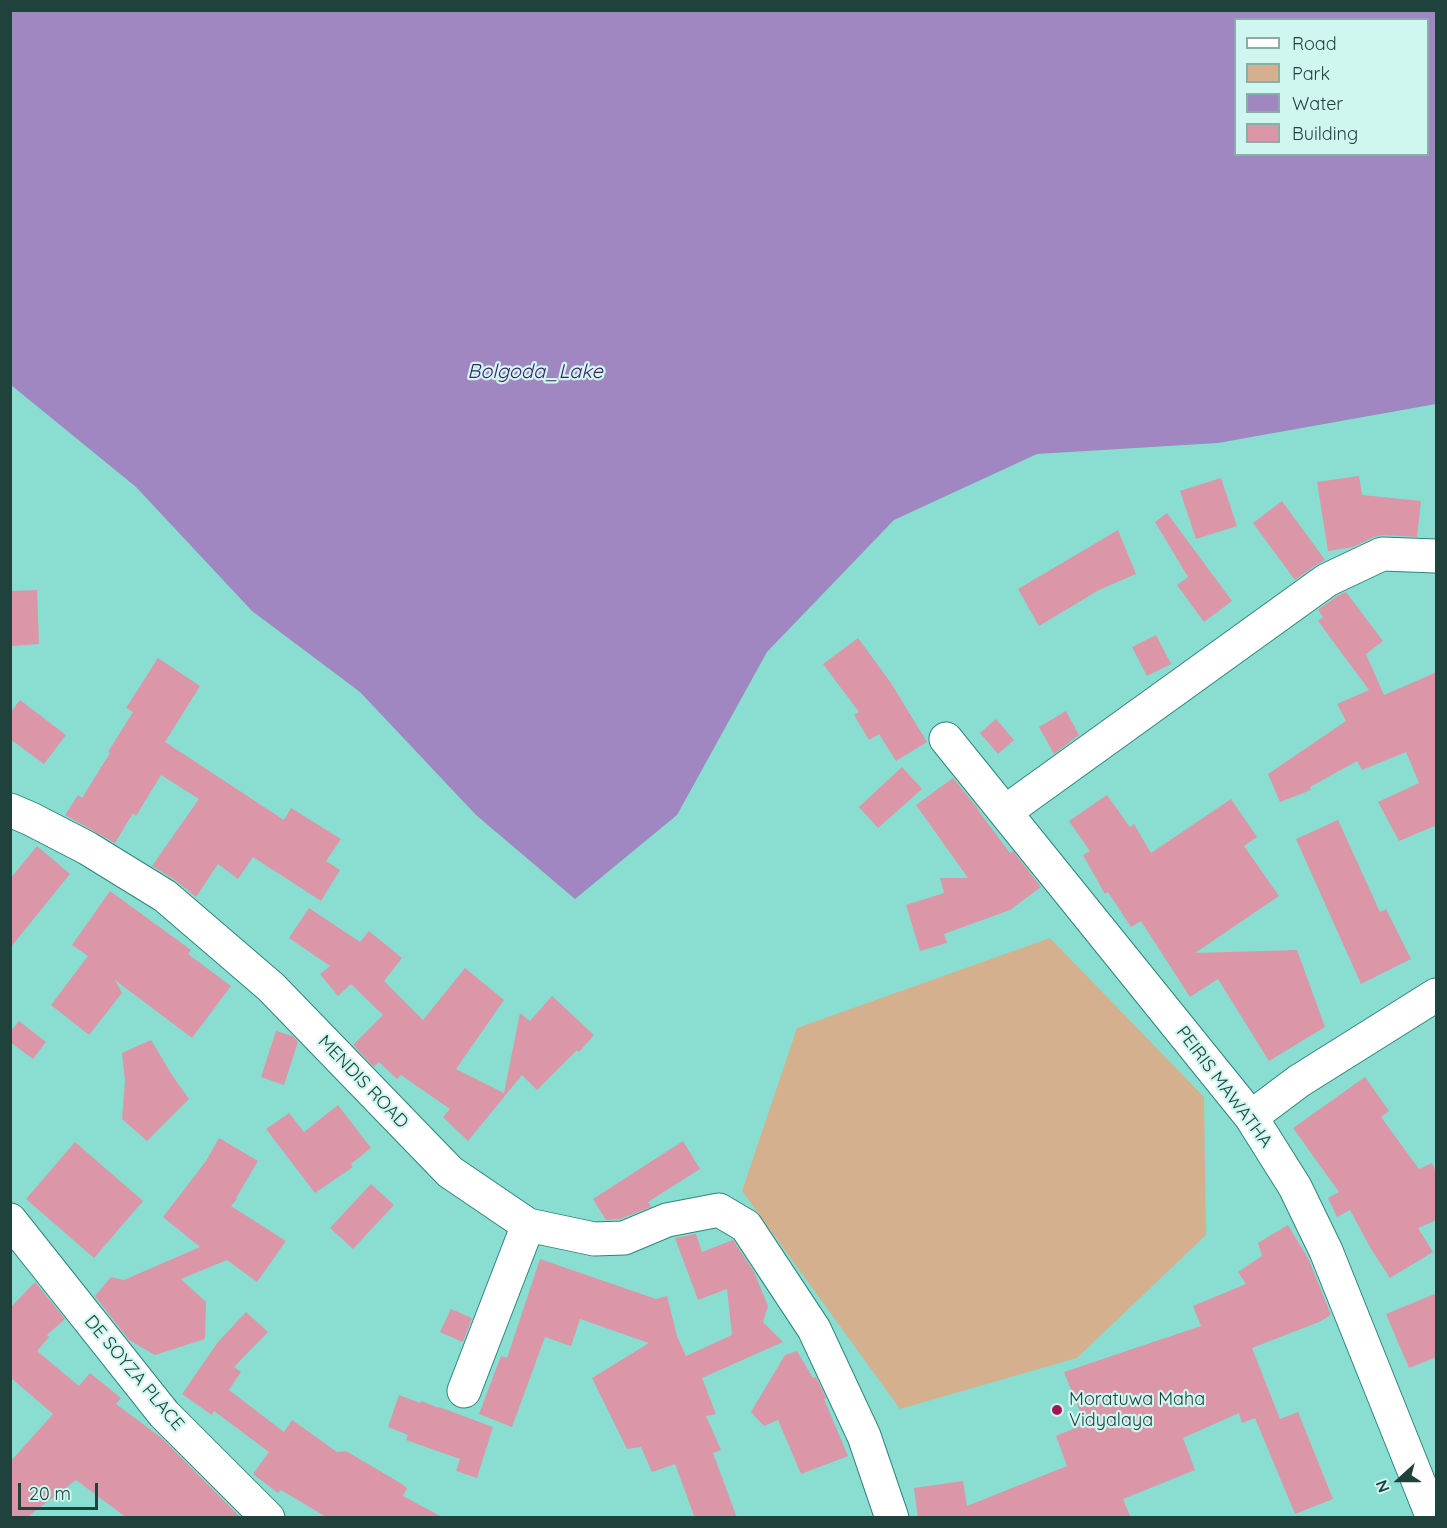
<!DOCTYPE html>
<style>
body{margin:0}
#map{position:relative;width:1447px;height:1528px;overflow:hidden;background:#8aded1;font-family:Quicksand,sans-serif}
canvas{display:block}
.frame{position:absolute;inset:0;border:12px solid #1f423d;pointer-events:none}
.legend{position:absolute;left:1234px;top:18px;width:195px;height:138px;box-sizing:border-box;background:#cff6ef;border:2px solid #89aea8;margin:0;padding:8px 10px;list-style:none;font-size:18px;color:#1f423d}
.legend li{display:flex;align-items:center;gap:12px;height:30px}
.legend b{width:30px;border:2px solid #89aea8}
.north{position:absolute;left:1369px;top:1450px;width:60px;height:60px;-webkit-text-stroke:4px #cff6ef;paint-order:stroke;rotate:249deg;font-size:16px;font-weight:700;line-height:24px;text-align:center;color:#1f423d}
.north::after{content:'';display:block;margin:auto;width:21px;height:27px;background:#1f423d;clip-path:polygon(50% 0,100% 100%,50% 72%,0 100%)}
.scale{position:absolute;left:18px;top:1483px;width:80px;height:27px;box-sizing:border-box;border:3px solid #1f423d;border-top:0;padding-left:8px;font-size:18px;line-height:21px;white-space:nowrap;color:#1f423d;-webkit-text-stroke:4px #cff6ef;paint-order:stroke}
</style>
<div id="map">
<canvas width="1447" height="1528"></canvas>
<div class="frame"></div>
<ul class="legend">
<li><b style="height:8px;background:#fff"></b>Road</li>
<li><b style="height:16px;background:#d5b08f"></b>Park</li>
<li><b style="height:16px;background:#a087c2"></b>Water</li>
<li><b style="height:16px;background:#db96a7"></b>Building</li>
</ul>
<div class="north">N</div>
<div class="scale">20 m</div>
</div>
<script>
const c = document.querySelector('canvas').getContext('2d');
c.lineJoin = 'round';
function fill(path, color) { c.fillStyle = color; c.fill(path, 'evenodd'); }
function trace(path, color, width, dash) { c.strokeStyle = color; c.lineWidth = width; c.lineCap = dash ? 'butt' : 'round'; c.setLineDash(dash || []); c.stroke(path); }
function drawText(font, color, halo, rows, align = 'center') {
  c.font = font + ' Quicksand,sans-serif'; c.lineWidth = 4.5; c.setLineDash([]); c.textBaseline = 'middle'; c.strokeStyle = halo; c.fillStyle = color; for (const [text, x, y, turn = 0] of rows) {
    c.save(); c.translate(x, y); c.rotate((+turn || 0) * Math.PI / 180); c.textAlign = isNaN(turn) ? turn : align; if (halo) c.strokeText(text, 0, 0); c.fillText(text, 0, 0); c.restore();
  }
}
fill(new Path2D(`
 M 1050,938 L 1204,1097 L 1206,1235 L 1077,1358 L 900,1409 L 742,1191 L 797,1028 Z`), '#d5b08f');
fill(new Path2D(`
 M 10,11 L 1436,11 L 1436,404 L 1218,443 L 1037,454 L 894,520 L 767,652 L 677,815 L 575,899 L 476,815 L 360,692 L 252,611 L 136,487 L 11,385 ZM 1236,20 L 1428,20 L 1428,154 L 1236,154 Z`), '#a087c2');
fill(new Path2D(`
 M 1359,476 L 1362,495 L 1421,501 L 1417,537 L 1382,535 L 1374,537 L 1353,547 L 1328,551 L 1317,482 Z
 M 1221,478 L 1237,526 L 1196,539 L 1180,491 Z
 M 1282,501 L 1325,560 L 1316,565 L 1295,580 L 1253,523 Z
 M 1167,513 L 1232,601 L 1204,622 L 1177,585 L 1188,577 L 1155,522 Z
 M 1118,530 L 1136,574 L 1099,590 L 1039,626 L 1018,589 Z
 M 37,590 L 39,644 L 10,646 L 10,591 Z
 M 1346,592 L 1383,641 L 1366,654 L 1384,695 L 1437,672 L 1437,825 L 1399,841 L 1378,802 L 1419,783 L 1406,752 L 1362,770 L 1357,761 L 1310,787 L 1311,790 L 1280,802 L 1268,774 L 1346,721 L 1337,704 L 1369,690 L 1318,621 L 1323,617 L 1318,610 L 1337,596 Z
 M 1156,635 L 1171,664 L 1147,676 L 1132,647 Z
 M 858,638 L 891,683 L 927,742 L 896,761 L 879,734 L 869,740 L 854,715 L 859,712 L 823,664 Z
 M 158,658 L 200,686 L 165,742 L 284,820 L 291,808 L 341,839 L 326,861 L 340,870 L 321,901 L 253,857 L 238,879 L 218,864 L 196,897 L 175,880 L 152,866 L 199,799 L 161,775 L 136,816 L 133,813 L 115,843 L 65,815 L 78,795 L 82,798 L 110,753 L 108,752 L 133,712 L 126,708 Z
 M 20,700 L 66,735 L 44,764 L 10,739 L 10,713 Z
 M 1066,711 L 1079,735 L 1054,754 L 1039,727 Z
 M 996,719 L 1014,740 L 998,754 L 980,733 Z
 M 902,767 L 922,789 L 878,828 L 859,807 Z
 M 953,778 L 979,810 L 978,810 L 1010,853 L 1013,851 L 1041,887 L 1010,910 L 944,934 L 947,943 L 920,951 L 906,905 L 944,893 L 940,878 L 968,878 L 916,805 Z
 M 1107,795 L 1130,827 L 1134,824 L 1151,853 L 1231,799 L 1257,837 L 1244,846 L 1279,896 L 1195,953 L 1297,950 L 1325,1027 L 1269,1061 L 1218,979 L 1190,997 L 1141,921 L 1131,927 L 1108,892 L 1105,894 L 1083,855 L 1090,851 L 1069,821 Z
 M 1338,820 L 1380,912 L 1386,909 L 1411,959 L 1361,984 L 1296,839 Z
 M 37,846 L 70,874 L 10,948 L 10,879 Z
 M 110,891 L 191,950 L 188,954 L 231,986 L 192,1038 L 115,980 L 122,993 L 89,1035 L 51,1005 L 88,956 L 72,945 Z
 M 309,908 L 360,942 L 369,931 L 402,958 L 384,981 L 423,1020 L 465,968 L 504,1000 L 456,1069 L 504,1093 L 520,1013 L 530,1021 L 552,996 L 594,1035 L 579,1052 L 577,1050 L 537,1090 L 522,1075 L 468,1141 L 443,1117 L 450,1109 L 401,1075 L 397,1079 L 379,1062 L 374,1067 L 353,1045 L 383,1015 L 351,984 L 338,996 L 320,974 L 330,966 L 289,938 Z
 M 19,1021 L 46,1042 L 33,1059 L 10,1042 L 10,1032 Z
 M 276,1031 L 293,1036 L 298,1042 L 284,1085 L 261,1077 Z
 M 151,1040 L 172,1075 L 189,1099 L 147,1141 L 122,1119 L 125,1081 L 122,1053 Z
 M 1365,1077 L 1389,1111 L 1381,1117 L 1419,1169 L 1432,1163 L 1437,1175 L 1437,1220 L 1418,1228 L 1433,1252 L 1390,1278 L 1370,1247 L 1350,1210 L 1337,1217 L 1328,1198 L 1339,1192 L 1293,1128 Z
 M 338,1105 L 371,1148 L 351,1164 L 353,1167 L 315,1193 L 266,1129 L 289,1113 L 304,1132 Z
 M 219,1138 L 258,1161 L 236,1198 L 237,1199 L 231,1206 L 286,1241 L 257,1282 L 227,1260 L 181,1279 L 206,1302 L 205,1339 L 155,1355 L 129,1340 L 95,1296 L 111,1277 L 124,1280 L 200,1247 L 163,1217 L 206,1161 Z
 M 683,1141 L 700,1169 L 648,1202 L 651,1207 L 620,1219 L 606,1220 L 593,1199 Z
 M 75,1142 L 143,1201 L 94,1258 L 26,1199 Z
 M 371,1184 L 394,1205 L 353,1249 L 330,1228 Z
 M 1288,1225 L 1309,1260 L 1331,1315 L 1319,1322 L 1252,1348 L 1280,1419 L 1298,1412 L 1333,1499 L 1295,1514 L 1255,1418 L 1242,1423 L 1239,1413 L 1183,1438 L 1195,1470 L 1123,1499 L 1131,1518 L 918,1518 L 914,1488 L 963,1481 L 967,1506 L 1067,1466 L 1056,1436 L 1085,1424 L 1064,1372 L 1201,1326 L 1193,1306 L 1246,1284 L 1238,1272 L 1262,1256 L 1258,1243 Z
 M 696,1234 L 702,1252 L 733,1240 L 754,1272 L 768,1306 L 763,1322 L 783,1342 L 702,1378 L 716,1414 L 706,1416 L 721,1450 L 713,1453 L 737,1518 L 695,1518 L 675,1464 L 652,1472 L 641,1447 L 627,1449 L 592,1378 L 649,1343 L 580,1319 L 571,1346 L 545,1337 L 512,1427 L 479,1414 L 501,1356 L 507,1358 L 540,1259 L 656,1299 L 667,1296 L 677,1336 L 686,1356 L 732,1335 L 727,1289 L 698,1300 L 675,1238 Z
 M 35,1282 L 65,1319 L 47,1335 L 49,1337 L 37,1351 L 79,1386 L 90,1373 L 121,1398 L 116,1404 L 163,1439 L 241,1518 L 127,1518 L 76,1480 L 26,1518 L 10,1518 L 10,1462 L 53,1414 L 10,1377 L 10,1308 Z
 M 1437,1293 L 1437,1357 L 1409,1368 L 1386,1314 Z
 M 451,1309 L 472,1318 L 463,1342 L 440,1332 Z
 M 246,1312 L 268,1332 L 234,1367 L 241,1372 L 229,1390 L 284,1432 L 292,1420 L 337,1452 L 346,1451 L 402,1484 L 407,1488 L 403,1496 L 444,1518 L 328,1518 L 281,1490 L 278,1493 L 253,1474 L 269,1452 L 214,1411 L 212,1415 L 182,1394 L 218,1342 Z
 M 797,1351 L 813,1378 L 816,1377 L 826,1398 L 824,1399 L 848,1456 L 801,1474 L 778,1420 L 764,1426 L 751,1412 L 785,1355 Z
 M 399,1395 L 420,1403 L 421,1401 L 439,1408 L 439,1407 L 493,1427 L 477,1478 L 456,1471 L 460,1459 L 406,1440 L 408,1435 L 388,1427 Z`), '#db96a7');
const minor = new Path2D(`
 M 946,739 L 1251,1117 L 1295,1187 L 1326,1251 L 1433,1518
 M 10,810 L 31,819 L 87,848 L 165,896 L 271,987 L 450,1172 L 528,1225 L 594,1239 L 624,1238 L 667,1220 L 719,1210 L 746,1226 L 814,1329 L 864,1436 L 892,1518
 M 1005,812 L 1327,580 L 1382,554 L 1436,556
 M 1251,1117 L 1299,1081 L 1436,995
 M 10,1220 L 164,1414 L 268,1518
 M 464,1391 L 528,1225`);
trace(minor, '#2d857a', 35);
trace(minor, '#fff', 33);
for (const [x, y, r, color] of [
 [1057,1410,6,"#a61552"]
]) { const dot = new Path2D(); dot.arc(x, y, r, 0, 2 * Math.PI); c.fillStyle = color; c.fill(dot); trace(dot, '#cff6ef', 2); }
drawText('18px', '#1f423d', '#cff6ef', [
 ["MENDIS ROAD",363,1082,46],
 ["PEIRIS MAWATHA",1224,1087,53],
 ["DE SOYZA PLACE",134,1373,50]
]);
drawText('18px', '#1f423d', '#cff6ef', [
 ["Moratuwa Maha",1069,1400],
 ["Vidyalaya",1069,1421]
], 'left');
drawText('italic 20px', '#431f66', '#cff6ef', [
 ["Bolgoda_Lake",535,372]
]);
</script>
